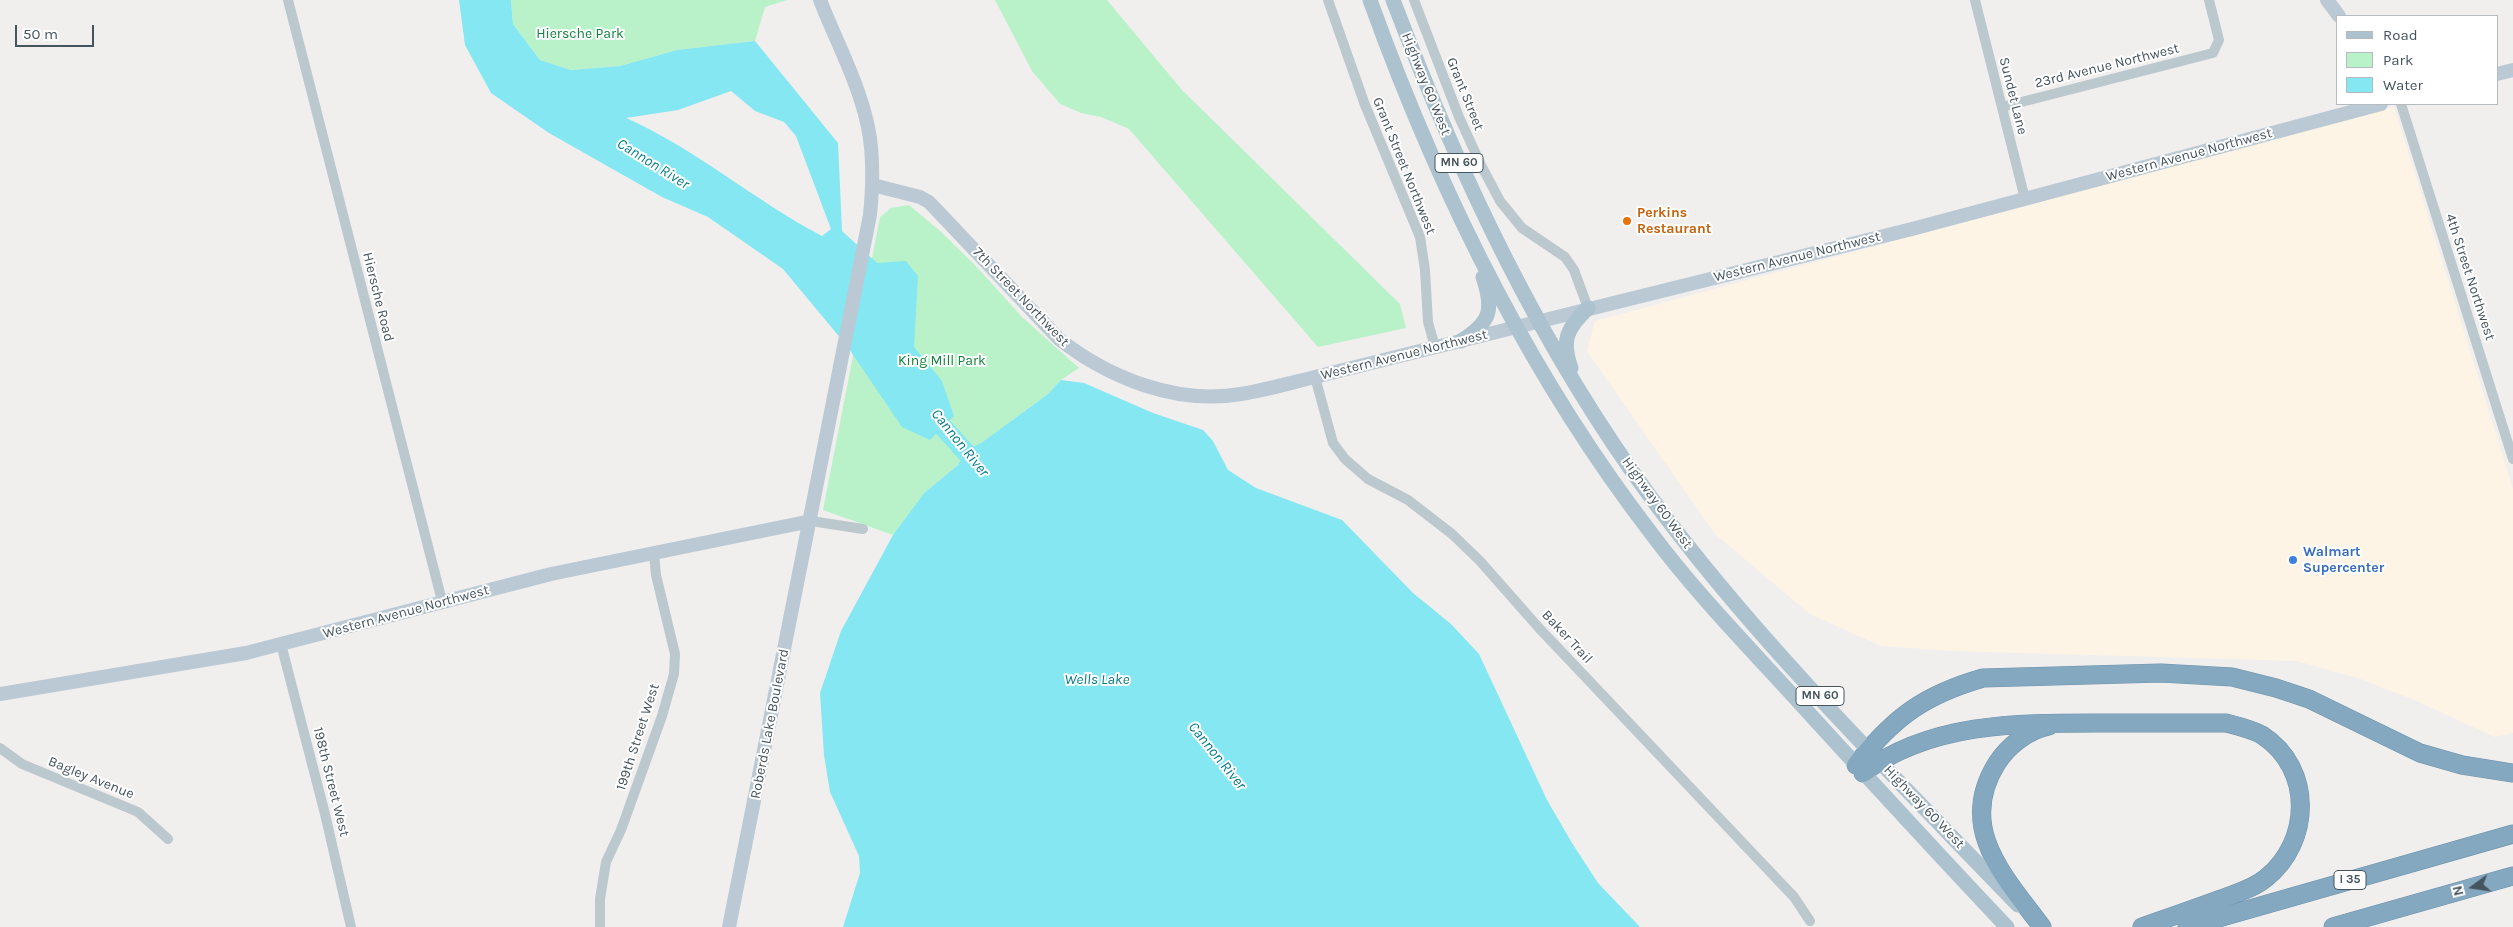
<!DOCTYPE html>
<style>
body{margin:0}
#map{position:relative;width:2513px;height:927px;overflow:hidden;background:#f1eeee;font-family:Karla,sans-serif}
canvas{display:block}
.legend{position:absolute;left:2336px;top:15px;width:162px;height:90px;box-sizing:border-box;background:#fff;border:1px solid #b5bbbe;margin:0;padding:6px 9px;list-style:none;font-size:15px;color:#45545d}
.legend li{display:flex;align-items:center;gap:10px;height:25px}
.legend b{width:25px;border:1px solid #b5bbbe}
.north{position:absolute;left:2448px;top:862px;width:50px;height:50px;-webkit-text-stroke:4px #fff;paint-order:stroke;rotate:256deg;font-size:14px;font-weight:700;line-height:20px;text-align:center;color:#45545d}
.north::after{content:'';display:block;margin:auto;width:18px;height:22px;background:#45545d;clip-path:polygon(50% 0,100% 100%,50% 72%,0 100%)}
.scale{position:absolute;left:15px;top:25px;width:79px;height:22px;box-sizing:border-box;border:2px solid #45545d;border-top:0;padding-left:6px;font-size:15px;line-height:18px;white-space:nowrap;color:#45545d;-webkit-text-stroke:4px #fff;paint-order:stroke}
</style>
<div id="map">
<canvas width="2513" height="927"></canvas>
<ul class="legend">
<li><b style="height:6px;background:#acc2cf"></b>Road</li>
<li><b style="height:14px;background:#b9f2c9"></b>Park</li>
<li><b style="height:14px;background:#84e7f1"></b>Water</li>
</ul>
<div class="north">N</div>
<div class="scale">50 m</div>
</div>
<script>
const c = document.querySelector('canvas').getContext('2d');
c.lineJoin = 'round';
function fill(path, color) { c.fillStyle = color; c.fill(path, 'evenodd'); }
function trace(path, color, width, dash) { c.strokeStyle = color; c.lineWidth = width; c.lineCap = dash ? 'butt' : 'round'; c.setLineDash(dash || []); c.stroke(path); }
function drawText(font, color, halo, rows, align = 'center') {
  c.font = font + ' Karla,sans-serif'; c.lineWidth = 4; c.setLineDash([]); c.textBaseline = 'middle'; c.strokeStyle = halo; c.fillStyle = color; for (const [text, x, y, turn = 0] of rows) {
    c.save(); c.translate(x, y); c.rotate((+turn || 0) * Math.PI / 180); c.textAlign = isNaN(turn) ? turn : align; if (halo) c.strokeText(text, 0, 0); c.fillText(text, 0, 0); c.restore();
  }
}
fill(new Path2D(`
 M 2394,107 L 2513,489 L 2513,733 L 2495,737 L 2412,699 L 2358,678 L 2297,661 L 1953,651 L 1881,646 L 1810,614 L 1715,534 L 1587,351 L 1595,321 Z`), '#fdf4e6');
fill(new Path2D(`
 M 511,0 L 787,0 L 765,7 L 755,41 L 677,50 L 620,66 L 571,70 L 540,60 L 513,24 Z
 M 995,0 L 1107,0 L 1182,90 L 1400,304 L 1406,328 L 1318,347 L 1129,129 L 1101,117 L 1081,113 L 1060,104 L 1032,71 Z
 M 909,205 L 939,230 L 976,266 L 1022,317 L 1079,368 L 1061,380 L 1048,394 L 981,443 L 966,450 L 959,464 L 924,493 L 893,535 L 823,510 L 880,217 L 891,208 Z`), '#b9f2c9');
fill(new Path2D(`
 M 459,0 L 511,0 L 513,24 L 540,60 L 571,70 L 620,66 L 677,50 L 755,41 L 838,143 L 842,231 L 877,263 L 906,261 L 918,276 L 914,347 L 942,381 L 954,416 L 930,440 L 902,427 L 847,346 L 783,269 L 708,217 L 662,197 L 549,133 L 491,93 L 465,45 ZM 731,91 L 755,111 L 784,122 L 796,136 L 831,229 L 822,236 C 755,201 696,149 626,118 L 678,110 Z
 M 1061,380 L 1084,383 L 1153,413 L 1203,430 L 1213,441 L 1228,470 L 1256,488 L 1342,520 L 1413,593 L 1451,624 L 1479,654 L 1547,800 L 1572,843 L 1598,883 L 1640,927 L 843,927 L 860,873 L 859,856 L 830,792 L 824,755 L 820,693 L 841,631 L 893,535 L 924,493 L 958,465 L 966,450 L 981,443 L 1048,394 Z`), '#84e7f1');
trace(new Path2D(`
 M 930,406 L 942,426 L 981,469`), '#84e7f1', 19);
const highway = new Path2D(`
 M 1856,765 C 1894,717 1924,695 1983,678 L 2161,673 L 2232,677 L 2276,688 L 2309,699 L 2420,753 L 2462,765 L 2513,773
 M 1863,773 C 1931,722 2019,723 2101,723 C 2142,723 2184,723 2226,723 C 2238,726 2251,729 2262,735 C 2314,769 2311,842 2266,878 C 2253,889 2236,893 2221,899 C 2194,909 2168,918 2142,927
 M 2042,927 C 2005,877 1956,828 1997,763 C 2008,746 2028,730 2049,726
 M 2187,927 L 2513,834
 M 2333,927 L 2513,876`);
trace(highway, '#6e93ac', 19);
trace(new Path2D(`
 M 288,0 L 442,601
 M 1328,0 L 1365,105 L 1420,237 L 1425,270 L 1428,322 L 1435,347
 M 1414,0 L 1459,117 L 1481,165 L 1500,201 L 1522,228 L 1565,257 L 1574,270 L 1588,308
 M 1975,0 L 2025,199
 M 2401,104 L 2513,459
 M 2002,107 L 2213,53 L 2219,40 L 2209,0
 M 1315,377 L 1333,443 L 1345,459 L 1368,479 L 1408,500 L 1452,534 L 1480,561 L 1539,628 L 1794,897 L 1810,921
 M 811,521 L 863,529
 M 281,644 L 325,814 L 351,927
 M 0,748 L 22,764 L 138,812 L 168,839
 M 600,927 L 600,899 L 606,862 L 621,830 L 662,716 L 674,674 L 675,654 L 656,575 L 654,554`), '#bbc8ce', 10);
trace(new Path2D(`
 M 2327,0 L 2339,16
 M 2497,74 L 2513,70
 M 873,185 L 920,197 L 929,202 L 1059,339 C 1109,378 1176,405 1241,394 C 1266,390 1290,383 1315,377 L 1912,229 L 2381,104
 M 0,694 L 246,653 L 551,574 L 811,521
 M 729,927 L 870,215 C 873,185 874,156 868,127 C 859,83 836,41 820,0`), '#bac9d4', 14);
trace(new Path2D(`
 M 1370,0 C 1438,189 1528,373 1651,533 C 1692,588 1740,638 1786,688 C 1859,768 1932,848 2007,927
 M 1393,0 C 1460,176 1540,347 1652,499 C 1760,645 1892,774 2018,905
 M 1461,341 C 1491,322 1494,310 1483,277
 M 1571,368 C 1561,340 1567,328 1588,308`), '#acc2cf', 15);
trace(highway, '#83a8c0', 18);
for (const [x, y, r, color] of [
 [1627,221,5,"#e8710a"],
 [2293,560,5,"#3f7fe0"]
]) { const dot = new Path2D(); dot.arc(x, y, r, 0, 2 * Math.PI); c.fillStyle = color; c.fill(dot); trace(dot, '#fff', 2); }
for (const [x, y, w] of [
 [1459,163,48],
 [1820,696,48],
 [2350,880,32]
]) { const box = new Path2D(); box.roundRect(x - w / 2, y - 9.5, w, 19, 4); c.fillStyle = '#fff'; c.fill(box); trace(box, '#45545d', 1); }
drawText('bold 12px', '#45545d', null, [
 ["MN 60",1459,163],
 ["MN 60",1820,696],
 ["I 35",2350,880]
]);
drawText('14px', '#11833d', '#fff', [
 ["Hiersche Park",580,34],
 ["King Mill Park",942,361]
]);
drawText('14px', '#45545d', '#fff', [
 ["23rd Avenue Northwest",2107,66,-14],
 ["Highway 60 West",1426,84,68],
 ["Grant Street",1465,94,68],
 ["Sundet Lane",2013,96,76],
 ["Western Avenue Northwest",2189,155,-15],
 ["Grant Street Northwest",1404,166,68],
 ["Western Avenue Northwest",1797,257,-14],
 ["4th Street Northwest",2470,277,72],
 ["Hiersche Road",378,297,76],
 ["7th Street Northwest",1021,297,46],
 ["Western Avenue Northwest",1404,355,-14],
 ["Highway 60 West",1657,503,54],
 ["Western Avenue Northwest",406,612,-15],
 ["Baker Trail",1567,637,47],
 ["Roberds Lake Boulevard",770,724,-79],
 ["199th Street West",638,737,-72],
 ["Bagley Avenue",91,778,22],
 ["198th Street West",331,782,76],
 ["Highway 60 West",1924,807,46]
]);
drawText('bold 14px', '#c56008', '#fff', [
 ["Perkins",1637,213],
 ["Restaurant",1637,229]
], 'left');
drawText('bold 14px', '#366cbe', '#fff', [
 ["Walmart",2303,552],
 ["Supercenter",2303,568]
], 'left');
drawText('italic 15px', '#067e8a', '#fff', [
 ["Cannon River",653,164,32],
 ["Cannon River",960,443,51],
 ["Wells Lake",1097,680],
 ["Cannon River",1217,756,51]
]);
</script>
